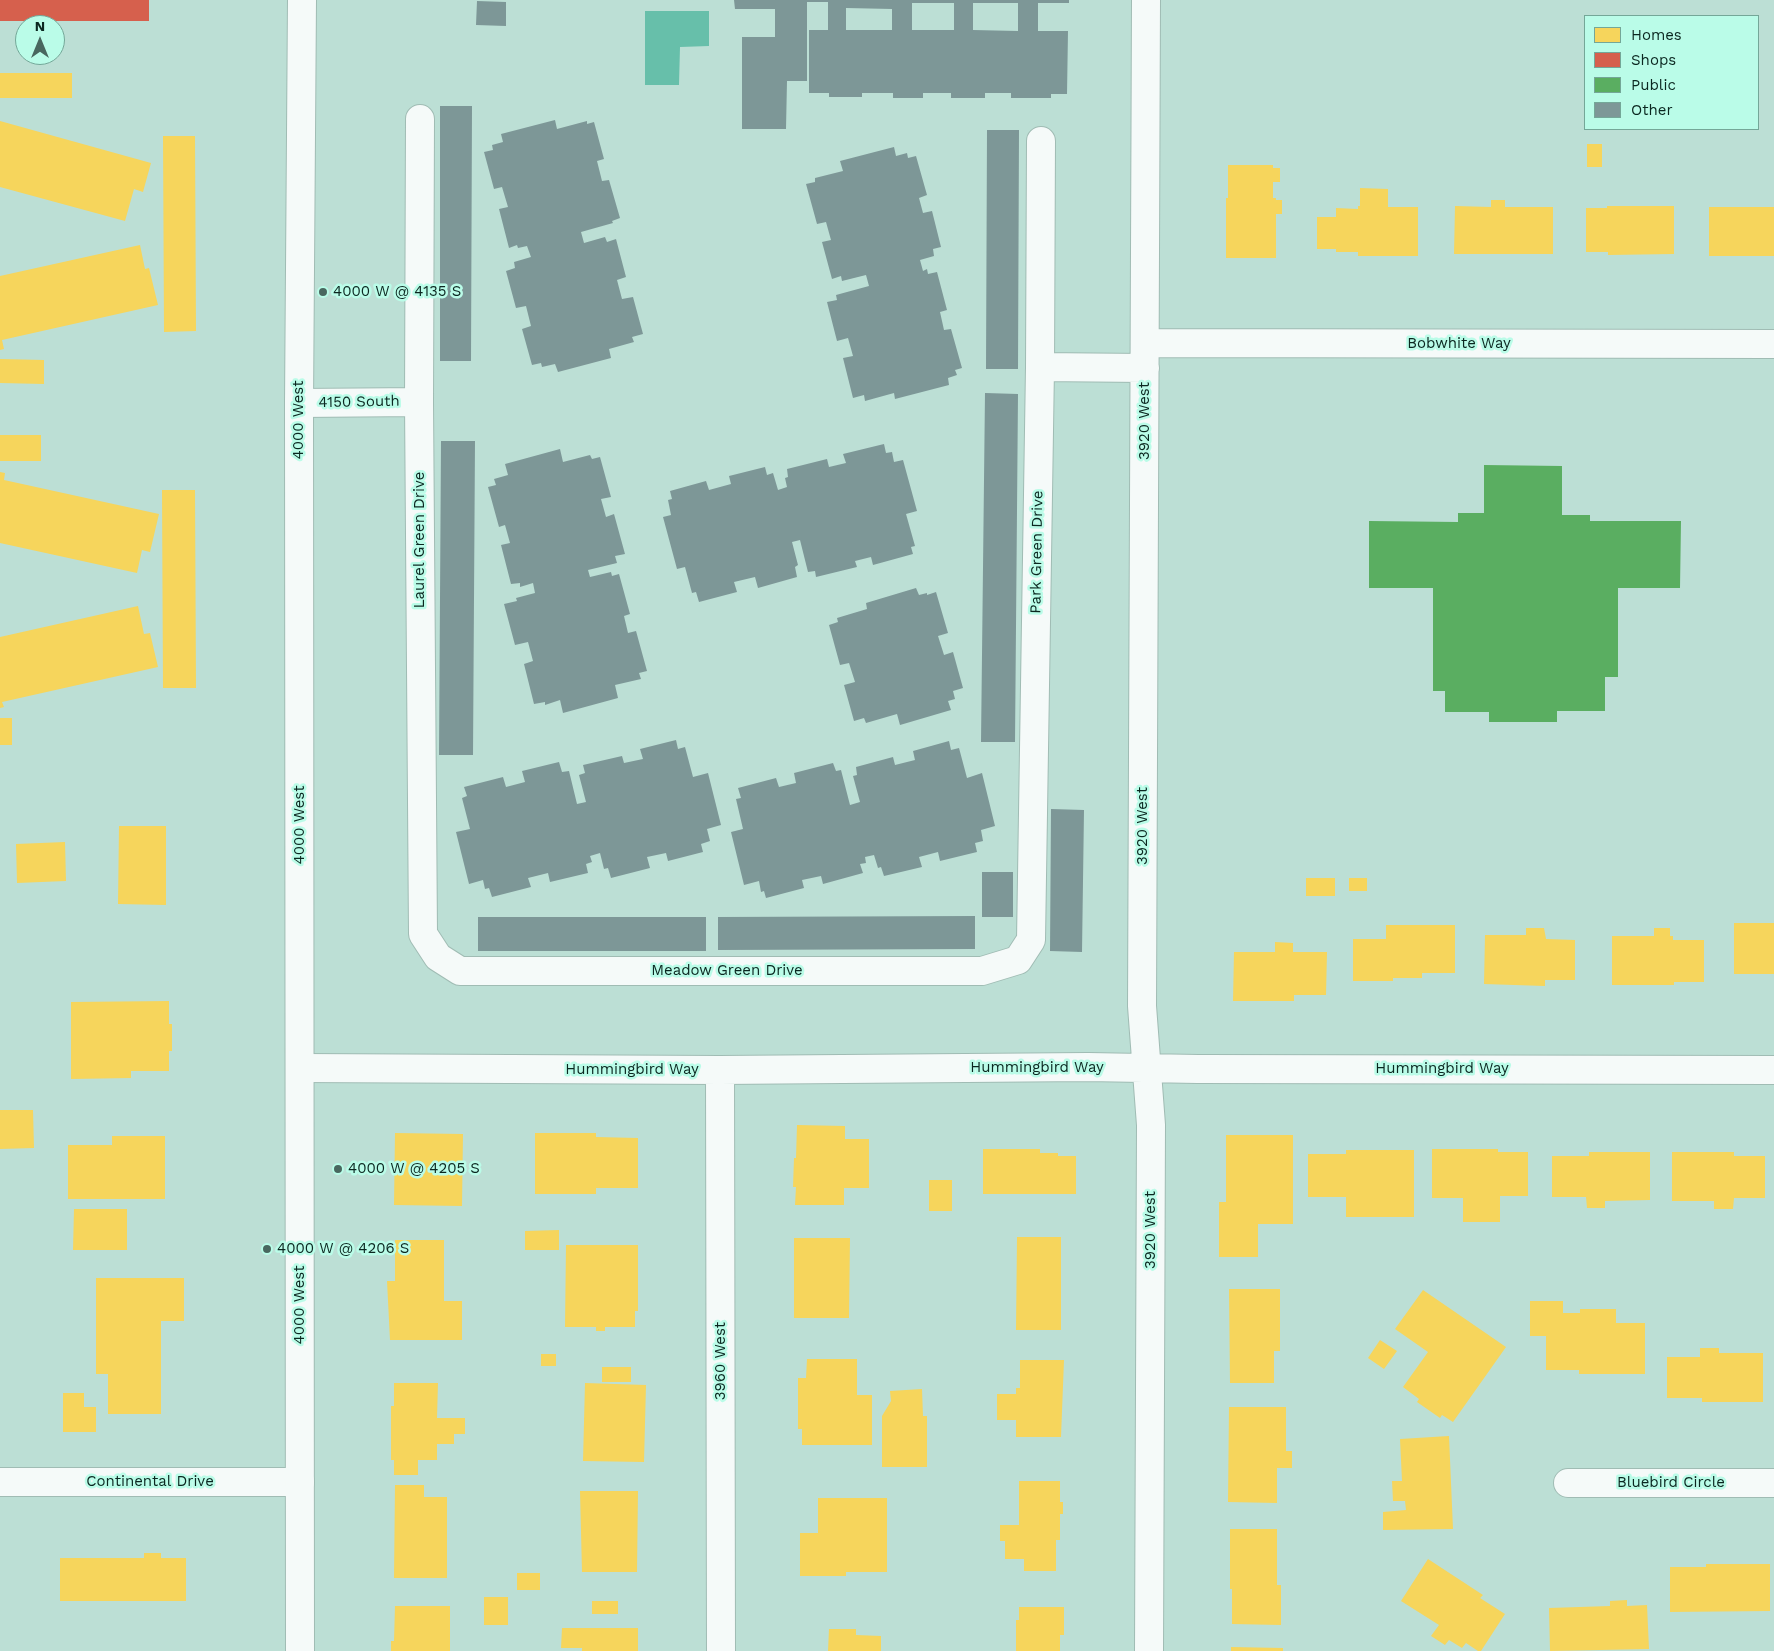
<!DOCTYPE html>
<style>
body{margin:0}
#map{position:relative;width:1774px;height:1651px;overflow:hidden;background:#bcdfd5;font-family:"Work Sans",sans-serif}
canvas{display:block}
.legend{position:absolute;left:1584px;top:15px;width:175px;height:115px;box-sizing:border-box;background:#bafce8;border:1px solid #74a798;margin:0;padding:6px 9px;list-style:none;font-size:15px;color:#0b2720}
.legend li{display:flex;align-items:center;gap:10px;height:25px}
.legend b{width:25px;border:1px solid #74a798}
.north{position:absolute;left:15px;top:15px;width:50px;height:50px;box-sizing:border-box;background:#bafce8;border:1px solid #74a798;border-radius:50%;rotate:0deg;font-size:14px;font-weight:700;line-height:20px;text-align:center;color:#0b2720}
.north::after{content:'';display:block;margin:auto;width:18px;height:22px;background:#49675f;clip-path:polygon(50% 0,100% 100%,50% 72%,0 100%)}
</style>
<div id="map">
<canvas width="1774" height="1651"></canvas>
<ul class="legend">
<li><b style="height:14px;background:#f6d55c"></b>Homes</li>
<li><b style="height:14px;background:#d6604d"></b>Shops</li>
<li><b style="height:14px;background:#5aae61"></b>Public</li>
<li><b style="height:14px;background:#7d9797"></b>Other</li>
</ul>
<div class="north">N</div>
</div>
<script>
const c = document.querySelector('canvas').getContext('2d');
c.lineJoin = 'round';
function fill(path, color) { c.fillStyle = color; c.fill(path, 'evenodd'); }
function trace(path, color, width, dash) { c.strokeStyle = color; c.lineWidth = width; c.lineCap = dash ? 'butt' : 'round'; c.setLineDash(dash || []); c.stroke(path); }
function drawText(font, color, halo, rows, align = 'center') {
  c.font = font + ' "Work Sans",sans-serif'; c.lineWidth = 5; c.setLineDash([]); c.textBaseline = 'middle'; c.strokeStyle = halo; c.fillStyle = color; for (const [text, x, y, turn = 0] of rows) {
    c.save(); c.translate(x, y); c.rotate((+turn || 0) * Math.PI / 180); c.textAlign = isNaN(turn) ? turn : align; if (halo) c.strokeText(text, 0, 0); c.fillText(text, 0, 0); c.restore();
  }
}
fill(new Path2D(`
 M 645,11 L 709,11 L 709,46 L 680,47 L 679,85 L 645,85 Z`), '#67bfaa');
fill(new Path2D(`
 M 0,73 L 72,73 L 72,98 L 0,98 Z
 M 0,121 L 151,163 L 143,192 L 134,189 L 125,221 L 0,187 Z
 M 163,136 L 195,136 L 196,331 L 164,332 Z
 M 1587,144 L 1602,144 L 1602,167 L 1587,167 Z
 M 1228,165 L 1273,165 L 1273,168 L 1280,168 L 1280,182 L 1273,182 L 1273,198 L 1276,198 L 1276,200 L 1282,200 L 1282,214 L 1276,214 L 1276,258 L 1226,258 L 1226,198 L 1228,198 Z
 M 1360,188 L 1388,189 L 1388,207 L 1418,207 L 1418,256 L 1358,256 L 1358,252 L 1336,252 L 1336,249 L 1317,249 L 1317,217 L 1336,217 L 1336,208 L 1358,209 L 1358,206 L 1360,206 Z
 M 1491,200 L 1505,200 L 1505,207 L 1553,207 L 1553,254 L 1454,254 L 1455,206 L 1491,207 Z
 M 1607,206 L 1674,206 L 1674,254 L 1608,255 L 1608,252 L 1586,252 L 1586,208 L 1607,208 Z
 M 1709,207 L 1774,207 L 1774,256 L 1709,256 Z
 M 140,245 L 145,269 L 149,268 L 158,305 L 2,340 L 4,349 L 0,350 L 0,276 Z
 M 0,359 L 44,360 L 44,384 L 0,383 Z
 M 0,435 L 41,435 L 41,461 L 0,461 Z
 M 0,472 L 5,473 L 4,480 L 159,514 L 150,552 L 142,550 L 137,573 L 0,543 Z
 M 162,490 L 195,490 L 196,688 L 163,688 Z
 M 138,606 L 144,634 L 150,633 L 158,667 L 2,702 L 4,707 L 0,708 L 0,637 Z
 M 0,718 L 12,718 L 12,745 L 0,745 Z
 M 119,826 L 166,826 L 166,905 L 118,904 Z
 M 65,842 L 66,881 L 17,883 L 16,844 Z
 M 1306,878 L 1335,878 L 1335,896 L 1306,896 Z
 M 1349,878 L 1367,878 L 1367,891 L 1349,891 Z
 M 1734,923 L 1774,923 L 1774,974 L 1734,974 Z
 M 1386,925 L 1455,925 L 1455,973 L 1422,973 L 1422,978 L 1393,978 L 1393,981 L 1353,981 L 1353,939 L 1386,939 Z
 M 1526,928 L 1544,928 L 1546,939 L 1575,940 L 1575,980 L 1545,980 L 1545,986 L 1484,984 L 1485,935 L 1526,935 Z
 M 1654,928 L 1670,928 L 1670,936 L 1673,936 L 1673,940 L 1704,940 L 1704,982 L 1674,982 L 1674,985 L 1612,985 L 1612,936 L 1654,936 Z
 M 1275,942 L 1293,943 L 1293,952 L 1327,952 L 1326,995 L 1294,995 L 1294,1001 L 1233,1001 L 1234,952 L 1275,952 Z
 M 169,1001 L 169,1024 L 172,1024 L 172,1051 L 169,1051 L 169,1071 L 131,1071 L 131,1078 L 71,1079 L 71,1002 Z
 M 0,1110 L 33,1110 L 34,1148 L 0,1149 Z
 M 797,1125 L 845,1126 L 845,1139 L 869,1139 L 869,1188 L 844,1188 L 844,1205 L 795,1205 L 796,1187 L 793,1187 L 794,1158 L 796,1158 Z
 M 395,1133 L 463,1134 L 462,1206 L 394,1205 Z
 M 535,1133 L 596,1133 L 596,1137 L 638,1138 L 638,1188 L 596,1188 L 596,1194 L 535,1194 Z
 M 1226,1135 L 1293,1135 L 1293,1224 L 1258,1224 L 1258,1257 L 1219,1257 L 1219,1202 L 1226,1202 Z
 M 112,1136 L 165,1136 L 165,1199 L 68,1199 L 68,1145 L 112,1145 Z
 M 983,1149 L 1040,1149 L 1040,1153 L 1058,1153 L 1058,1156 L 1076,1156 L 1076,1194 L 983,1194 Z
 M 1432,1149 L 1498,1149 L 1498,1152 L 1528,1152 L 1528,1196 L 1500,1196 L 1500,1222 L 1463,1222 L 1463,1198 L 1432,1198 Z
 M 1346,1150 L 1414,1150 L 1414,1217 L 1346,1217 L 1346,1197 L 1308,1197 L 1308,1154 L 1346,1154 Z
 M 1589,1152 L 1650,1152 L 1650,1200 L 1605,1201 L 1605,1208 L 1587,1208 L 1586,1197 L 1552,1197 L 1552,1156 L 1589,1156 Z
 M 1672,1152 L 1734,1152 L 1734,1156 L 1765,1156 L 1765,1198 L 1734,1198 L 1733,1209 L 1714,1209 L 1714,1201 L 1672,1201 Z
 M 929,1180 L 952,1180 L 952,1211 L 929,1211 Z
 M 74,1209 L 127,1209 L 127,1250 L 73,1250 Z
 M 559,1230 L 559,1250 L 525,1250 L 525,1231 Z
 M 1017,1237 L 1061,1237 L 1061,1330 L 1016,1330 Z
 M 794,1238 L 850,1238 L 849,1318 L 794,1318 Z
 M 395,1240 L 444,1240 L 444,1301 L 462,1301 L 462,1340 L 390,1340 L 387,1281 L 395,1281 Z
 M 566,1245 L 638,1245 L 638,1311 L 635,1311 L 635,1327 L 605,1327 L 605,1331 L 596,1331 L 596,1327 L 565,1327 Z
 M 96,1278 L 184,1278 L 184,1321 L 161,1321 L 161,1414 L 108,1414 L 108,1374 L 96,1374 Z
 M 1229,1289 L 1280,1289 L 1280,1351 L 1274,1351 L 1274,1383 L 1230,1383 Z
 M 1423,1290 L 1506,1347 L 1453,1422 L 1442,1415 L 1440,1418 L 1417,1402 L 1419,1399 L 1403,1387 L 1428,1352 L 1395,1329 Z
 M 1530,1301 L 1563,1301 L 1563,1313 L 1580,1313 L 1580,1309 L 1616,1309 L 1616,1323 L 1645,1323 L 1645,1374 L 1579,1374 L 1579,1370 L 1546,1370 L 1546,1336 L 1530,1336 Z
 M 1380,1340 L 1397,1351 L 1384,1369 L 1368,1358 Z
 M 1700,1348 L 1719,1348 L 1719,1353 L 1763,1353 L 1763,1402 L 1702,1402 L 1702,1398 L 1667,1398 L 1667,1357 L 1700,1357 Z
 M 541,1354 L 556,1354 L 556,1366 L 541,1366 Z
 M 807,1359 L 857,1359 L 857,1395 L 872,1395 L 872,1445 L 802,1445 L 802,1429 L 798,1429 L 798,1378 L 806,1378 Z
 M 1020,1360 L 1064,1360 L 1061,1437 L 1016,1437 L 1016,1420 L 997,1420 L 997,1394 L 1016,1394 L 1016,1388 L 1020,1388 Z
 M 602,1367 L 631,1367 L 631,1382 L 602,1382 Z
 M 394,1383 L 438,1383 L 437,1418 L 465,1418 L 465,1434 L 454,1434 L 454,1444 L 437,1444 L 437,1460 L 418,1460 L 418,1475 L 394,1475 L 394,1460 L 391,1460 L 391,1406 L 394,1406 Z
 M 585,1383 L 646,1385 L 644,1462 L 583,1461 Z
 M 922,1389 L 923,1416 L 927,1416 L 927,1467 L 882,1467 L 882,1416 L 891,1401 L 890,1391 Z
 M 63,1393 L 84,1393 L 84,1407 L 96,1407 L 96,1432 L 63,1432 Z
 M 1229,1407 L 1286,1407 L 1286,1451 L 1292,1451 L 1292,1468 L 1277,1468 L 1277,1503 L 1228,1502 Z
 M 1449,1436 L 1453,1529 L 1383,1530 L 1383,1512 L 1406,1510 L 1405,1501 L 1393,1501 L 1392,1481 L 1402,1481 L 1400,1439 Z
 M 1019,1481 L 1060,1481 L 1060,1502 L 1063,1502 L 1063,1514 L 1060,1514 L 1060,1540 L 1056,1540 L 1056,1571 L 1024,1571 L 1024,1559 L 1005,1559 L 1005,1541 L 1000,1541 L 1000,1525 L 1019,1525 Z
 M 395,1485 L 424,1485 L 424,1497 L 447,1497 L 447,1578 L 394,1578 Z
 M 580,1491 L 638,1491 L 637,1572 L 582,1572 Z
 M 818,1498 L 887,1498 L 887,1572 L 846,1572 L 846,1576 L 800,1576 L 800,1533 L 818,1533 Z
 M 1230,1529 L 1277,1529 L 1277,1585 L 1281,1585 L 1281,1625 L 1232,1624 L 1232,1589 L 1230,1589 Z
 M 144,1553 L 161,1553 L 161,1558 L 186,1558 L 186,1601 L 60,1601 L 60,1558 L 144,1558 Z
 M 1428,1559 L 1483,1595 L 1480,1598 L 1505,1614 L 1481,1651 L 1478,1651 L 1466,1643 L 1462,1648 L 1449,1640 L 1445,1645 L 1431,1636 L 1439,1625 L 1401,1601 Z
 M 1706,1564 L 1770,1564 L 1770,1611 L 1670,1612 L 1670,1567 L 1706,1567 Z
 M 517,1573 L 540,1573 L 540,1590 L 517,1590 Z
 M 484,1597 L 508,1597 L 508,1625 L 484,1625 Z
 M 1627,1600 L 1627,1606 L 1647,1605 L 1649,1649 L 1550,1651 L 1549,1608 L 1610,1606 L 1610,1601 Z
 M 592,1601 L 618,1601 L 618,1614 L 592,1614 Z
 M 395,1606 L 450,1606 L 450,1651 L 391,1651 L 391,1641 L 394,1641 Z
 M 1019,1607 L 1064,1607 L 1064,1635 L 1060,1635 L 1060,1651 L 1016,1651 L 1016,1620 L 1019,1620 Z
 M 562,1628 L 638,1628 L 638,1651 L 582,1651 L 582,1648 L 561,1648 Z
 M 829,1629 L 856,1629 L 856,1635 L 881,1636 L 881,1651 L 828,1651 Z
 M 1231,1647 L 1283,1648 L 1283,1651 L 1231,1651 Z`), '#f6d55c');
fill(new Path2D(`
 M 0,0 L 149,0 L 149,21 L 0,21 Z`), '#d6604d');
fill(new Path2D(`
 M 1484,465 L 1562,466 L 1562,515 L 1590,515 L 1590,521 L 1681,521 L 1680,588 L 1618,588 L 1618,677 L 1605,677 L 1605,711 L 1557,711 L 1557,722 L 1489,722 L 1489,712 L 1445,712 L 1445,691 L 1433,691 L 1433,588 L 1369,588 L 1369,521 L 1458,522 L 1458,513 L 1484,513 Z`), '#5aae61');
fill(new Path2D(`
 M 734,0 L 1069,0 L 1069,3 L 1038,3 L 1038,31 L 1068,31 L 1067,94 L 1051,94 L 1051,98 L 1011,98 L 1011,93 L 985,93 L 985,98 L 951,98 L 951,93 L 923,93 L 923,98 L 893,98 L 893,93 L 862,93 L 862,97 L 829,97 L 829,93 L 809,93 L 809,30 L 828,30 L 828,2 L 807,2 L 807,81 L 787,81 L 786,129 L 742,129 L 742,37 L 775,37 L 775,9 L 735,9 ZM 912,3 L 954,3 L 954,30 L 912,30 ZM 973,3 L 1018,3 L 1018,31 L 973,30 ZM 846,8 L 892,9 L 892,30 L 846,30 Z
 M 477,1 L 506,2 L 506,26 L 476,25 Z
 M 440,106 L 472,106 L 471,361 L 440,361 Z
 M 555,120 L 557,129 L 587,121 L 587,124 L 594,122 L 604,159 L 597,161 L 602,181 L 609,180 L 620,218 L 612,221 L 613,223 L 581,232 L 584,243 L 605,237 L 607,242 L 616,239 L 626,277 L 617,280 L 622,299 L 633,297 L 643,334 L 632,337 L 634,342 L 609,349 L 611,358 L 558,372 L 555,364 L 542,367 L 541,363 L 532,365 L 522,329 L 531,326 L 526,306 L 516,308 L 506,271 L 515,268 L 514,262 L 531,257 L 527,246 L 518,248 L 517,245 L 509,248 L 499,209 L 508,207 L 502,187 L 494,189 L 484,152 L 493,150 L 492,145 L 503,142 L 501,134 Z
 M 987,130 L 1019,130 L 1018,369 L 986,369 Z
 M 894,147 L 896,156 L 907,153 L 908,158 L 916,156 L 927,195 L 919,198 L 923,213 L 932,211 L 941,247 L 933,249 L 934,256 L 920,260 L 923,271 L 927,269 L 928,274 L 937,272 L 947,310 L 940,312 L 944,330 L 951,329 L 962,368 L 955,370 L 957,375 L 948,378 L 949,385 L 895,399 L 894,393 L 865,401 L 864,395 L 853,398 L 843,358 L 853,356 L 848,338 L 837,341 L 827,302 L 837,300 L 836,295 L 869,286 L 866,275 L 842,281 L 841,276 L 832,279 L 822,242 L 831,240 L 826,222 L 817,224 L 806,184 L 815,182 L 815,178 L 843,171 L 840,161 Z
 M 985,393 L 1018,394 L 1015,742 L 981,742 Z
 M 441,441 L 475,441 L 473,755 L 439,755 Z
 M 884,444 L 886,453 L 892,452 L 894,462 L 903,460 L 917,511 L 906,514 L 915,546 L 911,547 L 913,554 L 873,565 L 871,557 L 855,561 L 857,567 L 816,577 L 815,571 L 808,572 L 800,540 L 792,542 L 798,565 L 795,567 L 797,577 L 758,588 L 755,577 L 734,582 L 737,592 L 699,602 L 696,592 L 692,593 L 685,567 L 677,569 L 663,517 L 671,515 L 668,500 L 672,499 L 670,491 L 706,481 L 709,490 L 731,484 L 729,476 L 765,467 L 767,475 L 773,473 L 778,490 L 787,487 L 785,478 L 788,477 L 787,469 L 827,459 L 829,467 L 846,463 L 843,454 Z
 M 560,449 L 563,462 L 590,455 L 592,459 L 600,457 L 611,497 L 601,499 L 606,517 L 614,514 L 625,554 L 615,556 L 617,563 L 588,570 L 590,577 L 611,572 L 612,576 L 619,574 L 630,614 L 624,616 L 628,633 L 636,631 L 647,671 L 639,673 L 641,679 L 615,685 L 618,698 L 563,713 L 560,700 L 545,705 L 545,702 L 534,704 L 524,664 L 533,661 L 528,642 L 515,645 L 504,604 L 517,601 L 516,598 L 535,593 L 533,583 L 520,587 L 520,583 L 511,584 L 501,545 L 510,543 L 505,525 L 499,527 L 488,487 L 496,485 L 494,479 L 508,475 L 505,464 Z
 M 916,588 L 919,595 L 927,593 L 927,595 L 936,592 L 948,633 L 938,636 L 944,655 L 953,652 L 963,688 L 953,691 L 955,699 L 948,701 L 951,710 L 900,725 L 897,714 L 866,723 L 864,718 L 854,721 L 844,685 L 855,682 L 849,663 L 840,665 L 829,625 L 838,622 L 837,618 L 867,609 L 866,603 Z
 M 676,740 L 678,749 L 685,747 L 693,777 L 708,773 L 721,825 L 707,829 L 710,841 L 701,844 L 703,852 L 668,861 L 666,853 L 647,857 L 650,868 L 611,878 L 608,868 L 604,869 L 600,853 L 590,856 L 592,862 L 586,864 L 588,873 L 550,882 L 548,873 L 528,878 L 531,887 L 492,897 L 489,888 L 485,889 L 483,880 L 469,884 L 456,832 L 470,829 L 462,798 L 467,796 L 464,787 L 503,777 L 506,787 L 525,782 L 522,771 L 559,762 L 562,772 L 569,771 L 577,804 L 586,802 L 579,775 L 585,773 L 583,765 L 622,756 L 624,763 L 643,759 L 640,749 Z
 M 949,741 L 951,750 L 959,748 L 967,778 L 982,773 L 995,826 L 981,830 L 983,841 L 975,843 L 977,852 L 940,861 L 938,852 L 919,857 L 922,867 L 884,876 L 881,867 L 878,868 L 874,855 L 865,857 L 866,863 L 860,864 L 863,873 L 823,884 L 821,876 L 802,880 L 804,888 L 766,898 L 764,891 L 761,892 L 759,881 L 744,885 L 731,832 L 743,829 L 736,799 L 741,798 L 738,788 L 776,778 L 779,787 L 796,783 L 794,773 L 833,763 L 836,771 L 841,770 L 850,805 L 860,802 L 853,776 L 857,775 L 856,767 L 893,757 L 895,765 L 915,760 L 913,751 Z
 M 1051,809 L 1084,810 L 1082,952 L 1050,951 Z
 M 982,872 L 1013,872 L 1013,917 L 982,917 Z
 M 975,916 L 975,949 L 718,950 L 718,917 Z
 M 478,917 L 706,917 L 706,951 L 478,951 Z`), '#7d9797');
const street = new Path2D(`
 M 1146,0 L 1142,1006 L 1151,1125 L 1149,1651
 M 420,119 L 419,402 L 423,934 L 438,957 L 460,971 L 982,971 L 1018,960 L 1031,940 L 1040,367 L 1041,141
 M 1145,343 L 1774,344
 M 1040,367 L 1145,368
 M 299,403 L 419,402
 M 300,1068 L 720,1070 L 1088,1067 L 1198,1069 L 1774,1070
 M 720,1070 L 721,1651
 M 0,1482 L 300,1482
 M 1568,1483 L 1774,1483`);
const secondary = new Path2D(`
 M 300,1651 L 299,403 L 302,0`);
trace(street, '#a0bcb4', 30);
trace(secondary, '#a0bcb4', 30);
trace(street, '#f5faf9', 28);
trace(secondary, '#f5faf9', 28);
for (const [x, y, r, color] of [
 [323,292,5,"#49675f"],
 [338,1169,5,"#49675f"],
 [267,1249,5,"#49675f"]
]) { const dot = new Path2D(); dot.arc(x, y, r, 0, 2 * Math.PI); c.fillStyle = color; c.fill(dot); trace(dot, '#bafce8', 2); }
drawText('15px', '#0b2720', '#bafce8', [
 ["4000 W @ 4135 S",333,292],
 ["4000 W @ 4205 S",348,1169],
 ["4000 W @ 4206 S",277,1249]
], 'left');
drawText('15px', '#0b2720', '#bafce8', [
 ["Bobwhite Way",1459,344],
 ["4150 South",359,402,-1],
 ["4000 West",299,420,-90],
 ["3920 West",1145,421,-90],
 ["Laurel Green Drive",420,540,-90],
 ["Park Green Drive",1037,552,-89],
 ["4000 West",300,825,-90],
 ["3920 West",1143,826,-90],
 ["Meadow Green Drive",727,971],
 ["Hummingbird Way",1037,1068],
 ["Hummingbird Way",1442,1069],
 ["Hummingbird Way",632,1070],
 ["3920 West",1151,1230,-90],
 ["4000 West",300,1305,-90],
 ["3960 West",721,1361,-90],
 ["Continental Drive",150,1482],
 ["Bluebird Circle",1671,1483]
]);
</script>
